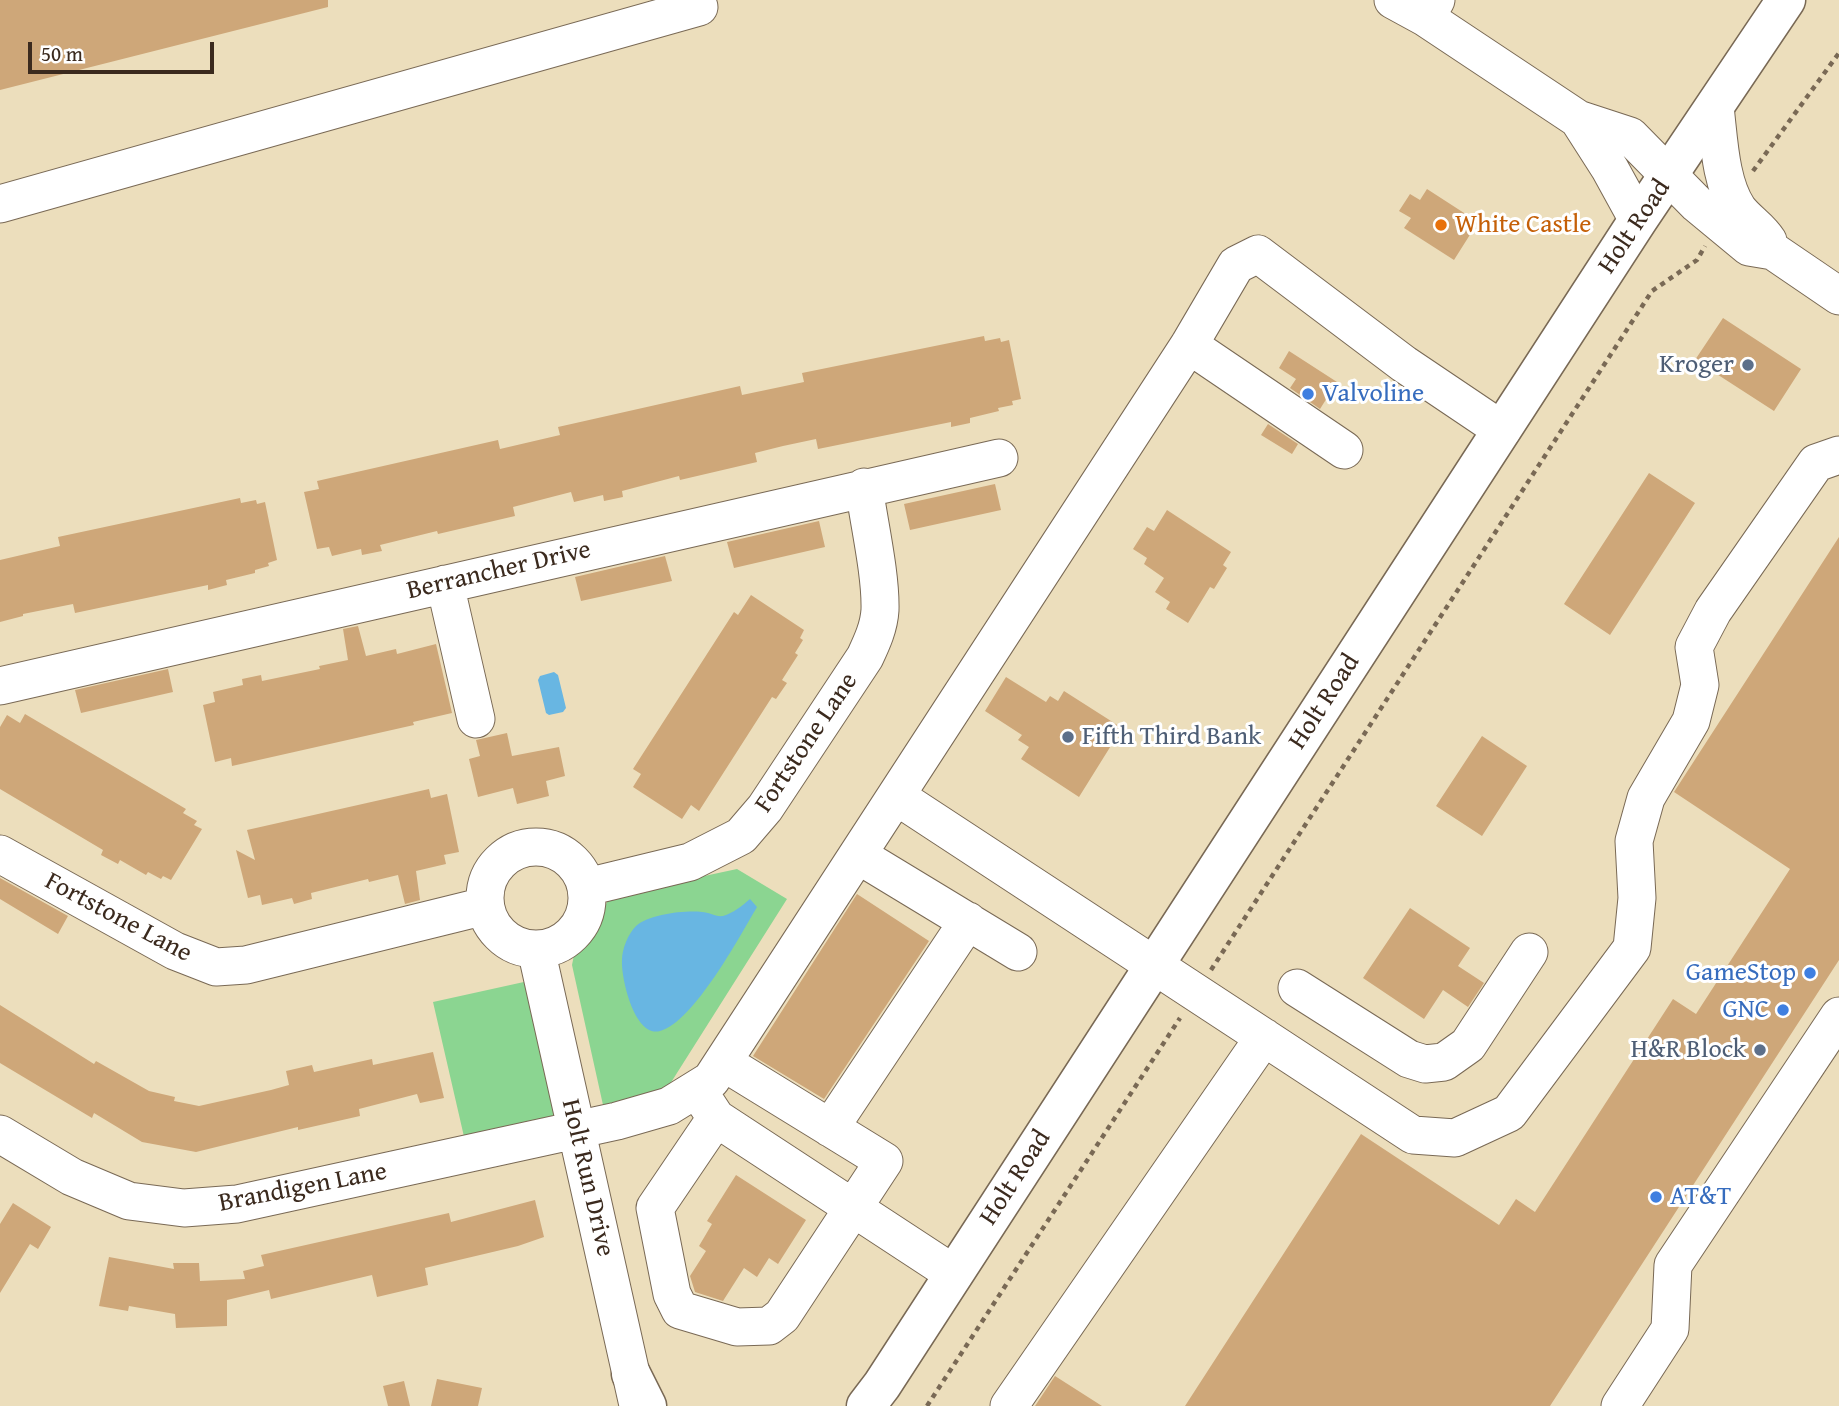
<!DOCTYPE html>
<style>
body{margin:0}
#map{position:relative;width:1839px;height:1406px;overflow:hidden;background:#ecdebc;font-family:"Gentium Book Plus",serif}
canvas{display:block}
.scale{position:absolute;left:28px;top:42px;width:186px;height:32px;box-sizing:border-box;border:4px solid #3b2a1e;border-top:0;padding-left:9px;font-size:21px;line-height:24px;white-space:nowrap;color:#3b2a1e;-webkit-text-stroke:5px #fff;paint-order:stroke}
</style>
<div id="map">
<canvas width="1839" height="1406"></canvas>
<div class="scale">50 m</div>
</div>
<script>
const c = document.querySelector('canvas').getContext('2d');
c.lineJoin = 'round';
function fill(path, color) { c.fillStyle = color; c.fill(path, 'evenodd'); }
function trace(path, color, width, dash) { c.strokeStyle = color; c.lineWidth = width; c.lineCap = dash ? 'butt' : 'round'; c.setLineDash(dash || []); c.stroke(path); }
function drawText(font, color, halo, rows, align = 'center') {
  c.font = font + ' "Gentium Book Plus",serif'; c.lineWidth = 6; c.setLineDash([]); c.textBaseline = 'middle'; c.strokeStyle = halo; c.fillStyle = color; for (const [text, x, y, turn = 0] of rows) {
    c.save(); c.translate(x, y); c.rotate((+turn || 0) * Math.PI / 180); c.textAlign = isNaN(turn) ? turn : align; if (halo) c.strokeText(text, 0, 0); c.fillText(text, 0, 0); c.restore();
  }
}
fill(new Path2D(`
 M 737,869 L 787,899 L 658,1103 L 607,1123 L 572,965 L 574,955 L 611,896 Z
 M 542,978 L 576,1130 L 468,1154 L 433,1002 Z`), '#8bd591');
fill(new Path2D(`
 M 554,672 L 558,675 L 566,708 L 563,712 L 549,715 L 546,713 L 538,680 L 540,676 Z
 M 750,899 L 757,907 C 740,936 693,1023 660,1031 C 635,1038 621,979 622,960 C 622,949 628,934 636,926 C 649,914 686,910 702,912 C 709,912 715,917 723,916 C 733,913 742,906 750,899 Z`), '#68b6e2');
fill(new Path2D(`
 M 0,0 L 328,0 L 328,7 L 0,90 Z
 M 1427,189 L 1478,222 L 1454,260 L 1404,228 L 1411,218 L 1399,211 L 1410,194 L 1420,200 Z
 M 1723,318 L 1801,369 L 1774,411 L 1695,360 Z
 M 984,336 L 985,341 L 1000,338 L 1001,342 L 1009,340 L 1021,399 L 1012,401 L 1013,405 L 998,408 L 999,411 L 970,418 L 970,423 L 951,427 L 951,422 L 818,449 L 816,439 L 783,446 L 755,453 L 757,462 L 680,480 L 679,476 L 622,491 L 623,497 L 604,501 L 603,495 L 574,502 L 571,492 L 513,507 L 515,516 L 438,534 L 437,531 L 380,545 L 382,551 L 362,555 L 361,549 L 332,556 L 329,547 L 317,549 L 304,492 L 319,489 L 317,481 L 498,440 L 500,449 L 560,435 L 558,427 L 740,386 L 742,395 L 804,382 L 802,373 Z
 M 1289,351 L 1337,382 L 1320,409 L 1290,388 L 1296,379 L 1279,368 Z
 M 1268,424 L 1298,444 L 1292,454 L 1261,435 Z
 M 1649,473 L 1695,503 L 1610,635 L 1564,604 Z
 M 995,484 L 1001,510 L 910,530 L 904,504 Z
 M 240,498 L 241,503 L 256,500 L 257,504 L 265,502 L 277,560 L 268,563 L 269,566 L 255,570 L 255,573 L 226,580 L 227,585 L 208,590 L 208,585 L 75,613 L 73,604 L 23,614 L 23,616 L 0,622 L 0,560 L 60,546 L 58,537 Z
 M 1167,510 L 1231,552 L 1223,565 L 1227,568 L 1214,589 L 1210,587 L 1188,623 L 1166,609 L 1170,602 L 1155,592 L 1164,578 L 1144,564 L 1147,558 L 1133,549 L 1147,527 L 1154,531 Z
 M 819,521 L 825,547 L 734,568 L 727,542 Z
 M 1839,537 L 1839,960 L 1550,1406 L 1185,1406 L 1361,1134 L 1499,1225 L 1516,1199 L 1535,1212 L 1673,999 L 1696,1014 L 1790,869 L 1674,792 Z
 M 665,556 L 672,581 L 581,601 L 575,577 Z
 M 751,595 L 804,630 L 800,638 L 803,640 L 795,653 L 798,655 L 782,680 L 787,683 L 776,699 L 772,697 L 699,811 L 691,805 L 682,819 L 633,787 L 641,774 L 633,769 L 734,612 L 738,615 Z
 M 358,626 L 366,656 L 396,649 L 397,654 L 436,644 L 452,713 L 413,722 L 414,725 L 232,766 L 231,758 L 215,762 L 203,705 L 215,702 L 213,692 L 243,685 L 242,679 L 261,675 L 262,681 L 320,669 L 319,666 L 348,660 L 343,629 Z
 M 168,669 L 173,692 L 81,713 L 75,690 Z
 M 1006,677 L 1046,702 L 1050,696 L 1058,701 L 1064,691 L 1122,728 L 1079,797 L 1021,759 L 1029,747 L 1018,740 L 1022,735 L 985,711 Z
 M 25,714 L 186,809 L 183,813 L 197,821 L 194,825 L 202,829 L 171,880 L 163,876 L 161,879 L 148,872 L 146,875 L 120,860 L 118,864 L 101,855 L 103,850 L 0,789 L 0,727 L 7,715 L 20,723 Z
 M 507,733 L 512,756 L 559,747 L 565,776 L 546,781 L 549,796 L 517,804 L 513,788 L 478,797 L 469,759 L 480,756 L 476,740 Z
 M 1482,736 L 1527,766 L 1482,836 L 1436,806 Z
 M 429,789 L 431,798 L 447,794 L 459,852 L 444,855 L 446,864 L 416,871 L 420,900 L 405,904 L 398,875 L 369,882 L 368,879 L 311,893 L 312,899 L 294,904 L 292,898 L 262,905 L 260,895 L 248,898 L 236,850 L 255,860 L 247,830 Z
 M 0,878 L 68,916 L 58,934 L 0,899 Z
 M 857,894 L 929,941 L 824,1099 L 753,1056 Z
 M 1410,908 L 1470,948 L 1458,966 L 1484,983 L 1468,1007 L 1443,990 L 1424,1019 L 1363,978 Z
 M 0,1005 L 94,1064 L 96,1061 L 149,1091 L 175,1097 L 174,1101 L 199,1106 L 271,1090 L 289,1085 L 286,1071 L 312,1065 L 314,1072 L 372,1059 L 373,1065 L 433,1052 L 444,1098 L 420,1103 L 417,1094 L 359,1109 L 360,1116 L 298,1130 L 298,1127 L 196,1152 L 142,1142 L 94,1113 L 92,1118 L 0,1063 Z
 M 736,1175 L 806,1220 L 778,1264 L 769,1258 L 757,1277 L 744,1268 L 723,1301 L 695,1292 L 690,1276 L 706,1251 L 699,1246 L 712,1224 L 707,1221 Z
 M 535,1200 L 544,1237 L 518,1246 L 425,1268 L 428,1285 L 377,1297 L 372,1275 L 271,1299 L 269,1290 L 227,1300 L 227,1326 L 176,1328 L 175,1314 L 129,1306 L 128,1311 L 99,1306 L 109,1257 L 174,1269 L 173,1263 L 199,1263 L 200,1281 L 245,1279 L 243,1271 L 264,1266 L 261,1255 L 449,1213 L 451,1222 Z
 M 13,1203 L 51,1227 L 38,1249 L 30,1244 L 0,1293 L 0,1224 Z
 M 1055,1376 L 1102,1406 L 1035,1406 Z
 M 437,1379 L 482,1388 L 478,1406 L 431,1406 Z
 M 404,1381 L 410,1406 L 388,1406 L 383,1386 Z`), '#cea779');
const minor = new Path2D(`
 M 1393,0 L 1426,18
 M 1436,0 L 1426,18 L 1578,119 L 1630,136 L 1697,204 L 1749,247 L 1773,251 L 1839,296
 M 1715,107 C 1719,139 1720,182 1738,209 C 1747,221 1760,228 1768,241
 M 1578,119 L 1610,169 L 1638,220
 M 0,204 L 699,7
 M 1189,345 L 1344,450
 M 445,584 L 476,719
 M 0,686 L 999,458
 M 896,796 L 1413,1135 L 1455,1138 L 1509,1113 L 1632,948 L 1637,898 L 1634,841 L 1646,798 L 1691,721 L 1700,685 L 1694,647 L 1713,611 L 1816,463 L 1839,455
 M485 898a51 51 0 1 1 102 0a51 51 0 1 1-102 0Z
 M 0,854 L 175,951 L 216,967 L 246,965 L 485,906
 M 858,855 L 1018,952
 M 587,887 L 690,862 L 741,836 L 765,808 L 865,657 C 872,642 879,627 880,610 C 881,575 869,523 864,487
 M 536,949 L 638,1405
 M 1297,988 L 1409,1059 L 1425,1064 L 1444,1062 L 1468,1045 L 1529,952
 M 697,1089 L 716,1118 L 655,1208 L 672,1294 L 680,1310 L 737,1327 L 769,1326 L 782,1316 L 884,1161 L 723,1062
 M 716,1118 L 954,1274
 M 830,1128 L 968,921
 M 0,1134 L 72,1177 L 129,1201 L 184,1208 L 237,1204 L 617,1121 L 669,1106 L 711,1080 L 1189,345 L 1236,265 L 1258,254 L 1404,364 L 1502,430
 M 1009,1406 L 1264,1037
 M 1620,1406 L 1670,1329 L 1673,1265 L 1839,1016`);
const major = new Path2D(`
 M 631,1374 L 647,1406
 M 866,1406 L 882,1385 L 1638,220 L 1786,0`);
trace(minor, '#796955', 39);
trace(major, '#796955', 41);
trace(new Path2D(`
 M 1753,171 L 1839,53
 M 1211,970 L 1652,291 L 1697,260 L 1705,246
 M 927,1406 L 1180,1018`), '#796955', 4.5, [5, 5]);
trace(minor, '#fff', 37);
trace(major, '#fff', 38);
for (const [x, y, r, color] of [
 [1441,225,7,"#e8710a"],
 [1748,365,7,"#5c6f8a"],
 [1308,394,7,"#3f7fe0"],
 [1068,737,7,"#5c6f8a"],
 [1810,973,7,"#3f7fe0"],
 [1783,1010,7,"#3f7fe0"],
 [1760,1050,7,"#5c6f8a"],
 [1656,1197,7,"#3f7fe0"]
]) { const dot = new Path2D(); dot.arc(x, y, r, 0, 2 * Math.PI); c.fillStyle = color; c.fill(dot); trace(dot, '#fff', 2.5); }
drawText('26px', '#c56008', '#fff', [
 ["White Castle",1455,225]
], 'left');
drawText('26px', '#3b2a1e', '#fff', [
 ["Holt Road",1635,227,-56],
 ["Berrancher Drive",499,571,-13],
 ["Holt Road",1325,702,-57],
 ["Fortstone Lane",807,743,-56],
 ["Fortstone Lane",118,918,28],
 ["Holt Run Drive",587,1178,77],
 ["Holt Road",1016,1178,-57],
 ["Brandigen Lane",303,1188,-11]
]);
drawText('26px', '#4e5e75', '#fff', [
 ["Kroger",1734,365],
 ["Fifth Third Bank",1082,737,"left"],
 ["H&R Block",1746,1050]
], 'right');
drawText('26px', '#366cbe', '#fff', [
 ["Valvoline",1322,394],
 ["GameStop",1796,973,"right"],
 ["GNC",1769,1010,"right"],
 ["AT&T",1670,1197]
], 'left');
</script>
